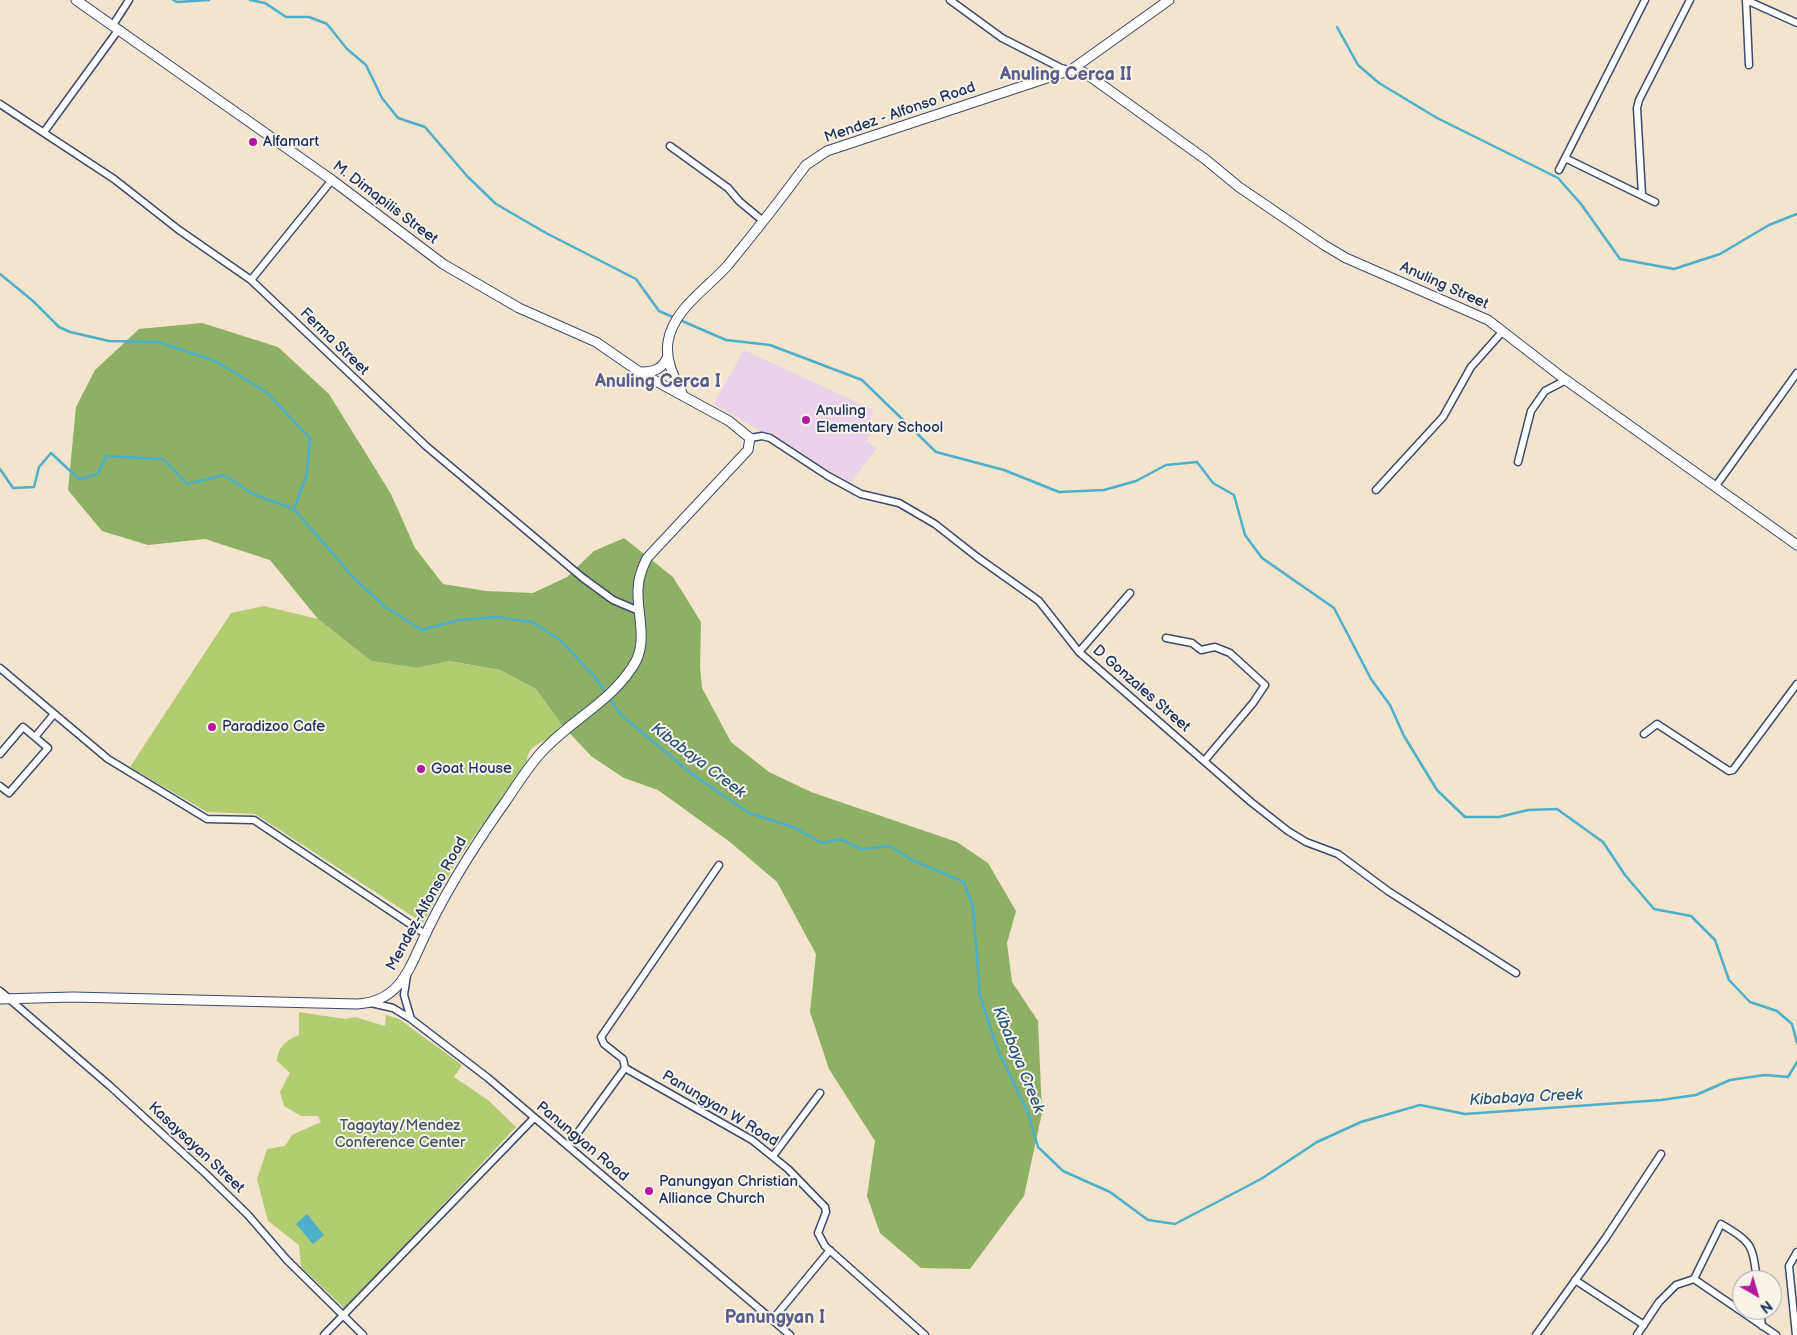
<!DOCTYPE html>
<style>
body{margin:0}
#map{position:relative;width:1797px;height:1335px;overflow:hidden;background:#f3e4cd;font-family:"Balsamiq Sans",sans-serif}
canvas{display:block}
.north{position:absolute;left:1732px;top:1270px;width:50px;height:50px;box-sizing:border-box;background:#f7f3e8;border:1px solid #9fa5b1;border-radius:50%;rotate:142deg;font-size:14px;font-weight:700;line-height:20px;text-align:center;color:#1b2f5e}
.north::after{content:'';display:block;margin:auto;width:18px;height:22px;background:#b5179e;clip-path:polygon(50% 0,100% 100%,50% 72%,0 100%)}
</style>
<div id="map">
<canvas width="1797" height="1335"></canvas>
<div class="north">N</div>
</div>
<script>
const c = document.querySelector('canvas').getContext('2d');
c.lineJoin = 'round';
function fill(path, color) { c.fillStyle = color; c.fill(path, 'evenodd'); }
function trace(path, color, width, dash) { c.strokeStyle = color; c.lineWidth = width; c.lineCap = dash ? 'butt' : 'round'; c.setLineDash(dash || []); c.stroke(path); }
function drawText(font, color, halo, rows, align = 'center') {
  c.font = font + ' "Balsamiq Sans",sans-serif'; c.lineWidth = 4; c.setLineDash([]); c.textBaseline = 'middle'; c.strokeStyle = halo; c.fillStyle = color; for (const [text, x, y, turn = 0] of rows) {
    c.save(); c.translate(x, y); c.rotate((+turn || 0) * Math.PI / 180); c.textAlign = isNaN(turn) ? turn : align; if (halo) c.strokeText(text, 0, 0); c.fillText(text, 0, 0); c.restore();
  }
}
fill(new Path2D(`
 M 744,350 L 874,410 L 863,430 L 871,434 L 866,441 L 877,448 L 850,483 L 714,404 Z`), '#ecd1ea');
fill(new Path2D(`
 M 264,606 L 318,619 L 371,661 L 417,668 L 448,661 L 500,670 L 536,689 L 562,725 C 558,729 554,734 550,737 C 538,745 527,746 527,763 L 458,859 L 423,923 L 255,814 L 207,812 L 130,767 L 231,613 Z
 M 299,1012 L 345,1019 L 355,1017 L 385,1026 L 386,1015 L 399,1019 L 462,1065 L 454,1077 L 488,1100 L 516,1127 L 345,1309 L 301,1267 L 299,1245 L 268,1221 L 257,1179 L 267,1149 L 285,1146 L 292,1135 L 321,1122 L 318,1116 L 301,1116 L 284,1106 L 280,1092 L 290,1073 L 277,1061 C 278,1046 287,1040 299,1035 Z`), '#b2cc72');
fill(new Path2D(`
 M 202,323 L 278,347 L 329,394 L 391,494 L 415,548 L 443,584 L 486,591 L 533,593 L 567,577 L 594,551 L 624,538 L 673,577 L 701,622 L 700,667 L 702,688 L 731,742 L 769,772 L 811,792 L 957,842 L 988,863 L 1016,911 L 1007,943 L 1012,982 L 1038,1021 L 1042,1113 L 1024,1196 L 970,1269 L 921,1268 L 880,1233 L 867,1196 L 875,1141 L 829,1069 L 810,1012 L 816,954 L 777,882 L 730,842 L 658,790 L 624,778 L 591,756 L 562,725 L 536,689 L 500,670 L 449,661 L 417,668 L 371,661 L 318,619 L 270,560 L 205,539 L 148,545 L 102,531 L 68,490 L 76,407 L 95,370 L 139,329 Z`), '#8db064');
fill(new Path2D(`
 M 307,1214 L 324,1235 L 313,1244 L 296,1224 Z`), '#4cafcb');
trace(new Path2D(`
 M 173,0 L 177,2 L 209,0
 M 250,0 L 265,3 L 286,17 L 309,17 L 327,24 L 347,49 L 366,65 L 382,98 L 398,118 L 425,127 L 467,176 L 496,204 L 546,233 L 636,279 L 659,311 L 726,340 L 770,345 L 862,380 L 936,452 L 1004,470 L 1059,492 L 1104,490 L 1136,481 L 1166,465 L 1197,462 L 1213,483 L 1234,495 L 1245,535 L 1262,558 L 1334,608 L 1371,679 L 1390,705 L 1404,736 L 1437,790 L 1465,817 L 1499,817 L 1528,810 L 1557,809 L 1603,842 L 1625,875 L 1654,909 L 1691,916 L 1715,940 L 1729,980 L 1750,1002 L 1777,1011 L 1792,1024 L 1797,1043
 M 1337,27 L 1358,65 L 1379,83 L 1437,118 L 1558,178 L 1581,204 L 1620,259 L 1674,269 L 1720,254 L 1769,225 L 1797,214
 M 0,274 L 33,301 L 59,327 L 70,332 L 109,341 L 158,342 L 215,361 L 265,391 L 310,438 L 307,474 L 294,509
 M 0,469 L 13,488 L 34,487 L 39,467 L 51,453 L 79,479 L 98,474 L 106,456 L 163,459 L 187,484 L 224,475 L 253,494 L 294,509 L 352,576 L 385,607 L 422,630 L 459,620 L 496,617 L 532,622 L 559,639 L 595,677 L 621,715 L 692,774 L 749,813 L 793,827 L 822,843 L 840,839 L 861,849 L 890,846 L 912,860 L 964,882 L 973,907 L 980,995 L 997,1048 L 1028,1113 L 1038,1147 L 1063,1171 L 1110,1192 L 1148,1220 L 1175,1224 L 1261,1179 L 1317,1142 L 1361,1122 L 1420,1105 L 1465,1114 L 1661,1100 L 1696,1095 L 1730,1080 L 1765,1075 L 1788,1077 L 1797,1062`), '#4cafcb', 2.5);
const street = new Path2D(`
 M 950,0 L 1002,38 L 1061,68 L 1069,70
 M 1746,0 L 1749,65
 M 1746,0 L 1797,23
 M 113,25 L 129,0
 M 0,104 L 114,179 L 179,230 L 251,280 L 426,446 L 583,578 L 613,600 L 639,611
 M 44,132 L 119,29
 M 670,146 L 728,188 L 739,201 L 763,221
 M 1565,158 L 1655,202
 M 1559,170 L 1645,0
 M 1642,195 L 1637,108 L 1639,100 L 1690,0
 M 251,280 L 332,180
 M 750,438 L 762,436 L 770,438 L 828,476 L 861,494 L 899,503 L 935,524 L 977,557 L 1039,601 L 1079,652 L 1251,802 L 1288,831 L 1306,842 L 1338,854 L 1388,891 L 1516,973
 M 1518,462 L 1531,411 L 1545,391 L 1566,380
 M 1715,487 L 1797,373
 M 1376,490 L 1443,417 L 1471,367 L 1503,331
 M 1166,638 L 1192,643 L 1201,650 L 1215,647 L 1230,653 L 1265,685 L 1253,703 L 1205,760
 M 1079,652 L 1130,593
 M 0,668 L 108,759 L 207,819 L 254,820 L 425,934
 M 1644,734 L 1657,724 L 1729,771 L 1733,770 L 1797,684
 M 35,737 L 54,714
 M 0,754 L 23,727 L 48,748 L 9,793 L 0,786
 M 407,975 L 404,995 L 411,1019
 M 0,991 L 110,1086 L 206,1174 L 248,1215 L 287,1260 L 363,1335
 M 371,1003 L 393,1008 L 411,1019 L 488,1078 L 790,1335
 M 625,1068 L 623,1059 L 604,1044 L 601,1037 L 719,865
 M 568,1146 L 625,1068 L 752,1140 L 788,1169 L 825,1207 L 826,1212 L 818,1233 L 825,1246 L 925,1335
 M 773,1156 L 820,1093
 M 1694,1279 L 1721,1224 C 1753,1243 1752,1244 1757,1280
 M 1575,1280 L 1644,1325
 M 1760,1310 L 1762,1326
 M 773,1319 L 830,1250
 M 324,1335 L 534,1118
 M 1536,1335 L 1605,1239 L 1661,1154
 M 1637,1335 L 1659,1302 L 1676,1285 L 1694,1279 L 1776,1335
 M 1796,1335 L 1789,1266 L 1797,1252`);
const secondary = new Path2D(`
 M 1071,70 L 1083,72 L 1095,80 L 1205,159 L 1239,187 L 1324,245 L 1346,258 L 1488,320 L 1563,378 L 1797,545
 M 642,372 C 654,372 662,369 667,358
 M 682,393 C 674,377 665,360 668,342 C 673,309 707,289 728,265 C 755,232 781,199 806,165 L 827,151 L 1071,70 L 1169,0
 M 0,999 L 73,997 L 357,1004 C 396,1002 407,975 421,944 C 444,893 474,846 506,801 C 516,786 527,769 539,755 C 568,721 614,701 636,661 C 647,639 637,613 638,590 C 638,578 642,568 647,558 L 748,450 L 750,438 L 729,421 L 641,373 L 596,342 L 519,308 L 443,264 L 332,180 L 76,0`);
trace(street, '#3b4a6f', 9);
trace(secondary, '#3b4a6f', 11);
trace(street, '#fff', 6);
trace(secondary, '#fff', 9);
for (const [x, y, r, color] of [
 [253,142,5,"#b5179e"],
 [806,420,5,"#b5179e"],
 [212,727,5,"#b5179e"],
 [421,769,5,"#b5179e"],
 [649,1191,5,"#b5179e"]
]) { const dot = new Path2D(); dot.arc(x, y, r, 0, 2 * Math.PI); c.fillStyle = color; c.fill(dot); trace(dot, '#f7f3e8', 2); }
drawText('15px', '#1b2f5e', '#f7f3e8', [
 ["Mendez - Alfonso Road",900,113,-19],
 ["M. Dimapilis Street",385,203,37],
 ["Anuling Street",1444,286,24],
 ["Ferma Street",334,342,44],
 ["D Gonzales Street",1141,689,41],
 ["Mendez-Alfonso Road",427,904,-61],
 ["Panungyan W Road",720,1109,31],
 ["Panungyan Road",582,1142,40],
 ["Kasaysayan Street",196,1148,43]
]);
drawText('15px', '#1b2f5e', '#f7f3e8', [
 ["Alfamart",263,142],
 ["Anuling",816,411],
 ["Elementary School",816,428],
 ["Paradizoo Cafe",222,727],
 ["Goat House",431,769],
 ["Panungyan Christian",659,1182],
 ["Alliance Church",659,1199]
], 'left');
drawText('15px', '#415663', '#f7f3e8', [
 ["Tagaytay/Mendez",400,1126],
 ["Conference Center",400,1143]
]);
drawText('italic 16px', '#2a557f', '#f7f3e8', [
 ["Kibabaya Creek",698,761,37],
 ["Kibabaya Creek",1018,1060,68],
 ["Kibabaya Creek",1526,1098,-3]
]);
drawText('bold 18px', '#595e8c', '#f7f3e8', [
 ["Anuling Cerca II",1066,75],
 ["Anuling Cerca I",658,382],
 ["Panungyan I",775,1318]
]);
</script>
